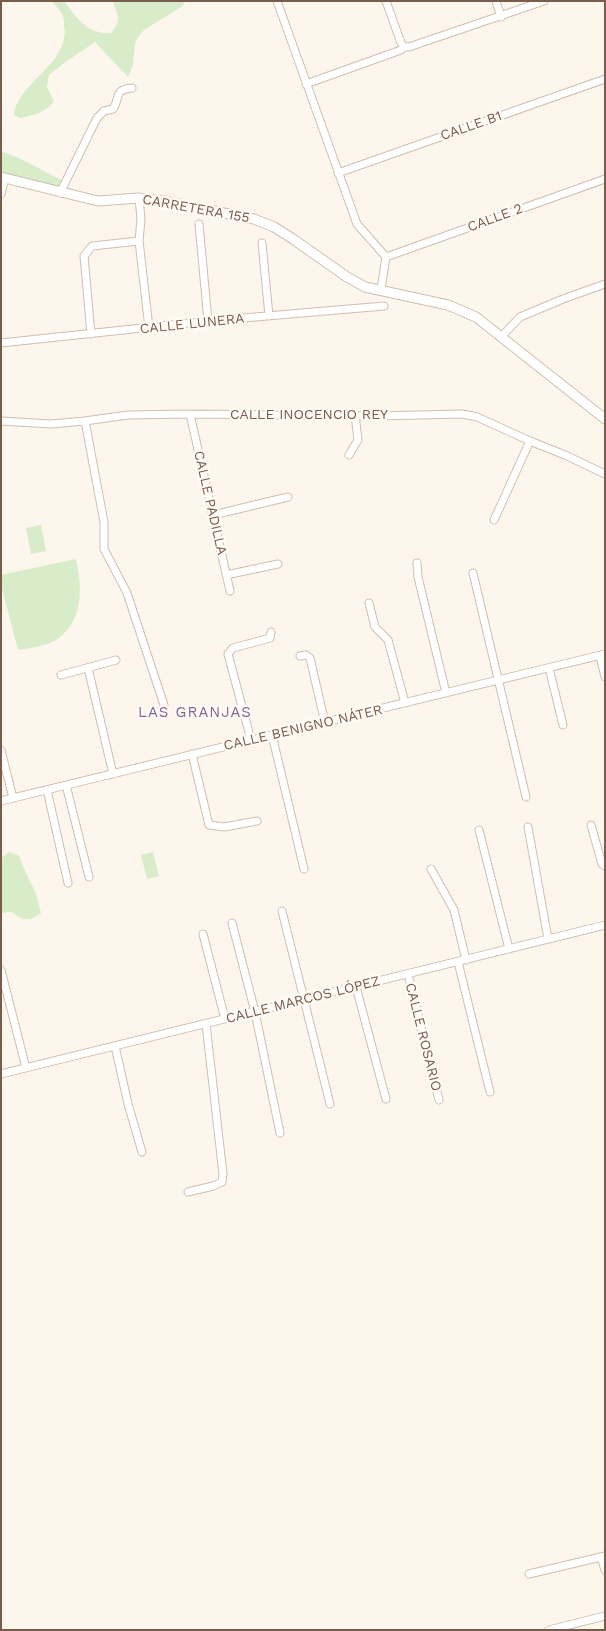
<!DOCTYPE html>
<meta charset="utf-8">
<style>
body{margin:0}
#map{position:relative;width:606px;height:1631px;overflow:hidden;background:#fdf6ec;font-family:"Work Sans",sans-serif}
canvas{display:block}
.frame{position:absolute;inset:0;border:2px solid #7a5c4d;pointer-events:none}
</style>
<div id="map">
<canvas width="606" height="1631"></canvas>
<div class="frame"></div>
</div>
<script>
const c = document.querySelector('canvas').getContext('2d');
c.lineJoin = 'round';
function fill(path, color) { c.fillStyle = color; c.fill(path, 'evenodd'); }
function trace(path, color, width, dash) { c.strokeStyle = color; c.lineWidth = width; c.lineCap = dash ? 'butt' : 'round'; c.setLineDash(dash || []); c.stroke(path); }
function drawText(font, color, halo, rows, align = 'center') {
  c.font = font + ' "Work Sans",sans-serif'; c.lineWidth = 5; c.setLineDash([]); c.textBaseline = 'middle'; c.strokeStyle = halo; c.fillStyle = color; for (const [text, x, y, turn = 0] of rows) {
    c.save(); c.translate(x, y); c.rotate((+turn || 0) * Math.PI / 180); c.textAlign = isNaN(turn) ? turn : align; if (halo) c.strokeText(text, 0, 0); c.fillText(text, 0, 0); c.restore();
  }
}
fill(new Path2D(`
 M 52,1 L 64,1 C 78,19 86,34 111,33 C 123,19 117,16 113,1 L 186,1 L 181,7 L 144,30 L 139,36 L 135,43 L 133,65 L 128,77 L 95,42 L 64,63 L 49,75 L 47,87 L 54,101 C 47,112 32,116 20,118 L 14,115 C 18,81 71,64 64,25 C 64,22 64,17 62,14 C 59,9 55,5 52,1 Z
 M 3,152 C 24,159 42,171 62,180 L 59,188 L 1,173 L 1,154 Z
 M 41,525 L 46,551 L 31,554 L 26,528 Z
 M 76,559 C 82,587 84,618 59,638 C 48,646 31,648 18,650 L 1,585 L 1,575 Z
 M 9,852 L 19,856 L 25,871 L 36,894 L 41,913 C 30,922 22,921 12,912 L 1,913 L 1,858 Z
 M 153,852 L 159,876 L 147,879 L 141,855 Z`), '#d8ecc9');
const minor = new Path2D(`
 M 277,1 L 357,224 L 386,257
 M 386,1 L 401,43 L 404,47
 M 496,1 L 501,17
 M 306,84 L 401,50 L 404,47 L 409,47 L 544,1
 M 338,173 L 605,79
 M 60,193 L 97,118 L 104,111 L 113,109 C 121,97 113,90 132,88
 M 1,194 L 5,178
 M 139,198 L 141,219 L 139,241 L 149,328
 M 199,224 L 208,321
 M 262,243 L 269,316
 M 386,257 L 605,179
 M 381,290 L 386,257
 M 91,334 L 84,256 L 92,246 L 139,241
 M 501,337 L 520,317 L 563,299 L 605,284
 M 1,343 L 208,321 L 384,306
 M 190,414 L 230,591
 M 1,421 L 51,424 L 85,421 L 128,415 L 190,414 L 374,416 L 463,414 L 477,417 L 530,441 L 565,455 L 605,474
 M 85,421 L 104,522 L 104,549 L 127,593 L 164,705
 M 349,455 L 358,440 L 355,415
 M 213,515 L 288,497
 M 494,520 L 530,441
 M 417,563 L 418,577 L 446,693
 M 473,573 L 526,797
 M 226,575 L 278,564
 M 369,603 L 375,627 L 388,640 L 405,703
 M 300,656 L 306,655 L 310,658 L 325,723
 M 600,656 L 605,677
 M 88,668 L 113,774
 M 549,668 L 563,725
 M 61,675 L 116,660
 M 272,735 L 304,869
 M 251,740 L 228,654 L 233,648 L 270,638 L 271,632
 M 1,750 L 13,798
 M 192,754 L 209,825 L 224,827 L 257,821
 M 66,785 L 89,877
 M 47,790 L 68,883
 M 1,801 L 605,654
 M 591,825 L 602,864 L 605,866
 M 528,827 L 548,939
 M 479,830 L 509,949
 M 431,869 L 454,910 L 466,960
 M 282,911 L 330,1104
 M 232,923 L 255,1012 L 280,1133
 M 203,934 L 225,1019
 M 458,962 L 490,1092
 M 1,970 L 26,1068
 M 408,974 L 439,1100
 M 356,987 L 386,1099
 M 115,1046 L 128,1104 L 142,1152
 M 1,1074 L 605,925
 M 188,1192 L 213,1186 L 222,1182 L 223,1174 L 206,1024
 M 601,1557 L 605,1570
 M 529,1574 L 605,1556
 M 549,1630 L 605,1616`);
const tertiary = new Path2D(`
 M 1,177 L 98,201 L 139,198 L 164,201 L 254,219 L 274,227 L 293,239 L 347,277 L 365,287 L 448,305 L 476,317 L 605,419`);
trace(minor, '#d1beb0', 9);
trace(tertiary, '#d1beb0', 11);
trace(minor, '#fff', 7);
trace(tertiary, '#fff', 9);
drawText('14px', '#7a5c4d', '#fffaf3', [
 ["CALLE B1",471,126,-19],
 ["CARRETERA 155",196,209,10],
 ["CALLE 2",495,218,-20],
 ["CALLE LUNERA",192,324,-6],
 ["CALLE INOCENCIO REY",309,415],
 ["CALLE PADILLA",210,503,77],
 ["CALLE BENIGNO NÁTER",303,728,-13],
 ["CALLE MARCOS LÓPEZ",303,1000,-14],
 ["CALLE ROSARIO",423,1037,76]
]);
c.letterSpacing = '1px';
drawText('15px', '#846695', '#fffaf3', [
 ["LAS GRANJAS",195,713]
]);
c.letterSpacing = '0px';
</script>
